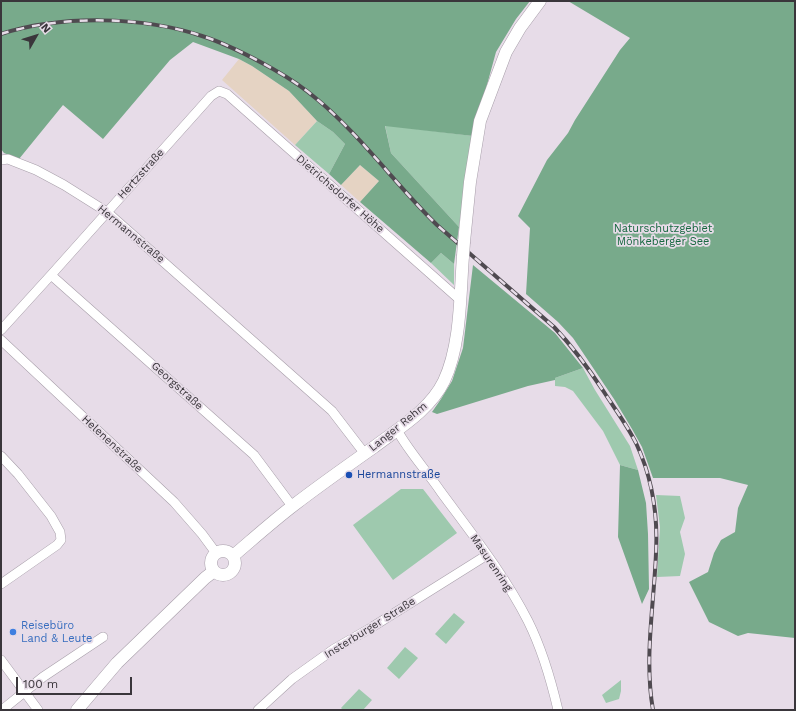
<!DOCTYPE html>
<html>
<head>
<meta charset="utf-8">
<style>
  body { margin:0 }
  #map { position:relative; width:796px; height:711px; overflow:hidden; background:#e7dce8; font-family:"Work Sans",sans-serif }
  canvas { display:block }
  .frame { position:absolute; inset:0; border:2px solid #3a363b; pointer-events:none }
  .north { position:absolute; left:16px; top:16px; width:40px; height:40px; -webkit-text-stroke:3px #e7dce8; paint-order:stroke; rotate:51deg; font-size:11px; font-weight:700; line-height:16px; text-align:center; color:#3a363b }
  .north::after { content:''; display:block; margin:auto; width:14px; height:18px; background:#3a363b; clip-path:polygon(50% 0,100% 100%,50% 72%,0 100%) }
  .scale { position:absolute; left:16px; top:677px; width:116px; height:18px; box-sizing:border-box; border:2px solid #3a363b; border-top:0; padding-left:5px; font-size:12px; line-height:14px; white-space:nowrap; color:#3a363b; -webkit-text-stroke:3px #e7dce8; paint-order:stroke }
</style>
</head>
<body>
<div id="map">
<canvas width="796" height="711"></canvas>
<div class="frame"></div>
<div class="north">N</div>
<div class="scale">100 m</div>
</div>
<script>
const ctx = document.querySelector('canvas').getContext('2d');
ctx.lineJoin = 'round';
function paint(path, color) { ctx.fillStyle = color; ctx.fill(path, 'evenodd'); }
function stroke(path, color, width, dash) { ctx.strokeStyle = color; ctx.lineWidth = width; ctx.lineCap = dash ? 'butt' : 'round'; ctx.setLineDash(dash || []); ctx.stroke(path); }
function drawText(font, color, halo, rows, align = 'center') {
  ctx.font = font + ' "Work Sans",sans-serif'; ctx.lineWidth = 3.5; ctx.setLineDash([]); ctx.textBaseline = 'middle'; ctx.strokeStyle = halo; ctx.fillStyle = color; for (const [text, x, y, turn = 0] of rows) {
    ctx.save(); ctx.translate(x, y); ctx.rotate((+turn || 0) * Math.PI / 180); ctx.textAlign = isNaN(turn) ? turn : align; if (halo) ctx.strokeText(text, 0, 0); ctx.fillText(text, 0, 0); ctx.restore();
  }
}
paint(new Path2D(`
  M239 59 252 66 289 91 317 121 295 145 222 80Z
  M360 165 379 181 360 202 341 185Z`), '#e5d3c3');
paint(new Path2D(`
  M317 121 333 132 345 144 329 174 295 145Z
  M385 125 473 136 459 227 391 153Z
  M441 253 454 264V285L431 263Z
  M583 368 595 390 630 446 638 470 620 465 603 431 573 391 565 387 555 386V378Z
  M401 489H423L457 533 393 580 353 525Z
  M656 495 680 496 685 518 680 532 685 554 680 576 657 577 660 527Z
  M454 613 465 622 446 644 435 634Z
  M405 647 418 658 399 679 387 668Z
  M621 680V691L619 699 606 703 602 695Z
  M359 689 372 700 363 710H343L341 708Z`), '#9ec9ae');
paint(new Path2D(`
  M1 1H530L516 19 496 52 473 136 385 126 391 153 459 227 454 264 441 253 431 263 360 202 379 181 360 165 341 185 329 174 345 144 333 132 317 121 289 91 252 66 239 59 193 42 170 60 103 139 63 105 19 159 4 153 1 149Z
  M568 1H795V638L748 633 738 636 709 622 689 582 708 572 714 553 721 540 735 532 738 508 748 485 720 478H653L642 447 632 429 614 399 573 338 558 322 526 294 530 228 518 216 547 160 568 133 575 120 620 50 630 38Z
  M473 265 555 333 583 368 555 378V380L528 386 437 414 432 412 441 399 452 381 463 348Z
  M620 465 638 470 646 503 648 534 649 589 642 604 618 537Z`), '#78aa8b');
const minor = new Path2D(`
  M1 160 8 159 36 170 64 185 107 212 332 411 365 454
  M51 275 254 455 292 506
  M1 330 51 275 211 96 219 91 227 94 459 299
  M1 340 174 502 202 534 216 553
  M397 430C409 452 427 471 441 492 472 534 504 574 528 621 542 649 551 680 558 710
  M1 456 18 474 51 516 60 532 61 540 57 545 1 584
  M1 660 38 710
  M2 710 43 677 103 637
  M258 710 292 679 334 649 369 629 487 555`);
const tertiary = new Path2D(`
  M464 242 470 182 480 121 506 52 520 28 540 1
  M211 563a12 12 0 1 1 24 0a12 12 0 1 1-24 0Z
  M233 556C253 539 273 521 294 505 320 485 347 466 374 447 399 428 430 410 444 381 461 345 460 295 463 256
  M77 710 117 663 205 578 214 571`);
stroke(minor, '#a79ea9', 10);
stroke(tertiary, '#a79ea9', 13);
stroke(minor, '#fff', 9);
stroke(tertiary, '#fff', 12);
const rail = new Path2D(`
  M1 34C61 15 142 16 202 36 227 44 250 56 273 69 289 78 304 88 318 100 361 136 396 185 437 225L554 327C573 347 589 369 604 392 615 409 627 425 636 443 652 477 658 516 656 553 654 605 644 658 653 710`);
stroke(rail, '#4f4a50', 4);
stroke(rail, '#e7dce8', 2.5, [8]);
const tertiaryBridge = new Path2D(`
  M463 256 464 242`);
stroke(tertiaryBridge, '#a79ea9', 13, []);
stroke(tertiaryBridge, '#fff', 12);
for (const [x, y, r, color] of [
  [349,475,4,"#1a4fb4"],
  [13,632,4,"#3f7fe0"]
]) { const dot = new Path2D(); dot.arc(x, y, r, 0, 2 * Math.PI); ctx.fillStyle = color; ctx.fill(dot); stroke(dot, '#e7dce8', 1.5); }
drawText('11px', '#3a363b', '#e7dce8', [
  ["Hertzstraße",141,174,-48],
  ["Dietrichsdorfer Höhe",340,194,41],
  ["Hermannstraße",131,234,40],
  ["Georgstraße",177,386,42],
  ["Langer Rehm",398,427,-39],
  ["Helenenstraße",112,444,43],
  ["Masurenring",491,563,56],
  ["Insterburger Straße",370,628,-32]
]);
drawText('11px', '#176840', '#e7dce8', [
  ["Naturschutzgebiet",663,229],
  ["Mönkeberger See",663,242]
]);
drawText('11px', '#164399', '#e7dce8', [
  ["Hermannstraße",357,475]
], 'left');
drawText('11px', '#366cbe', '#e7dce8', [
  ["Reisebüro",21,626],
  ["Land & Leute",21,639]
], 'left');
</script>
</body>
</html>
